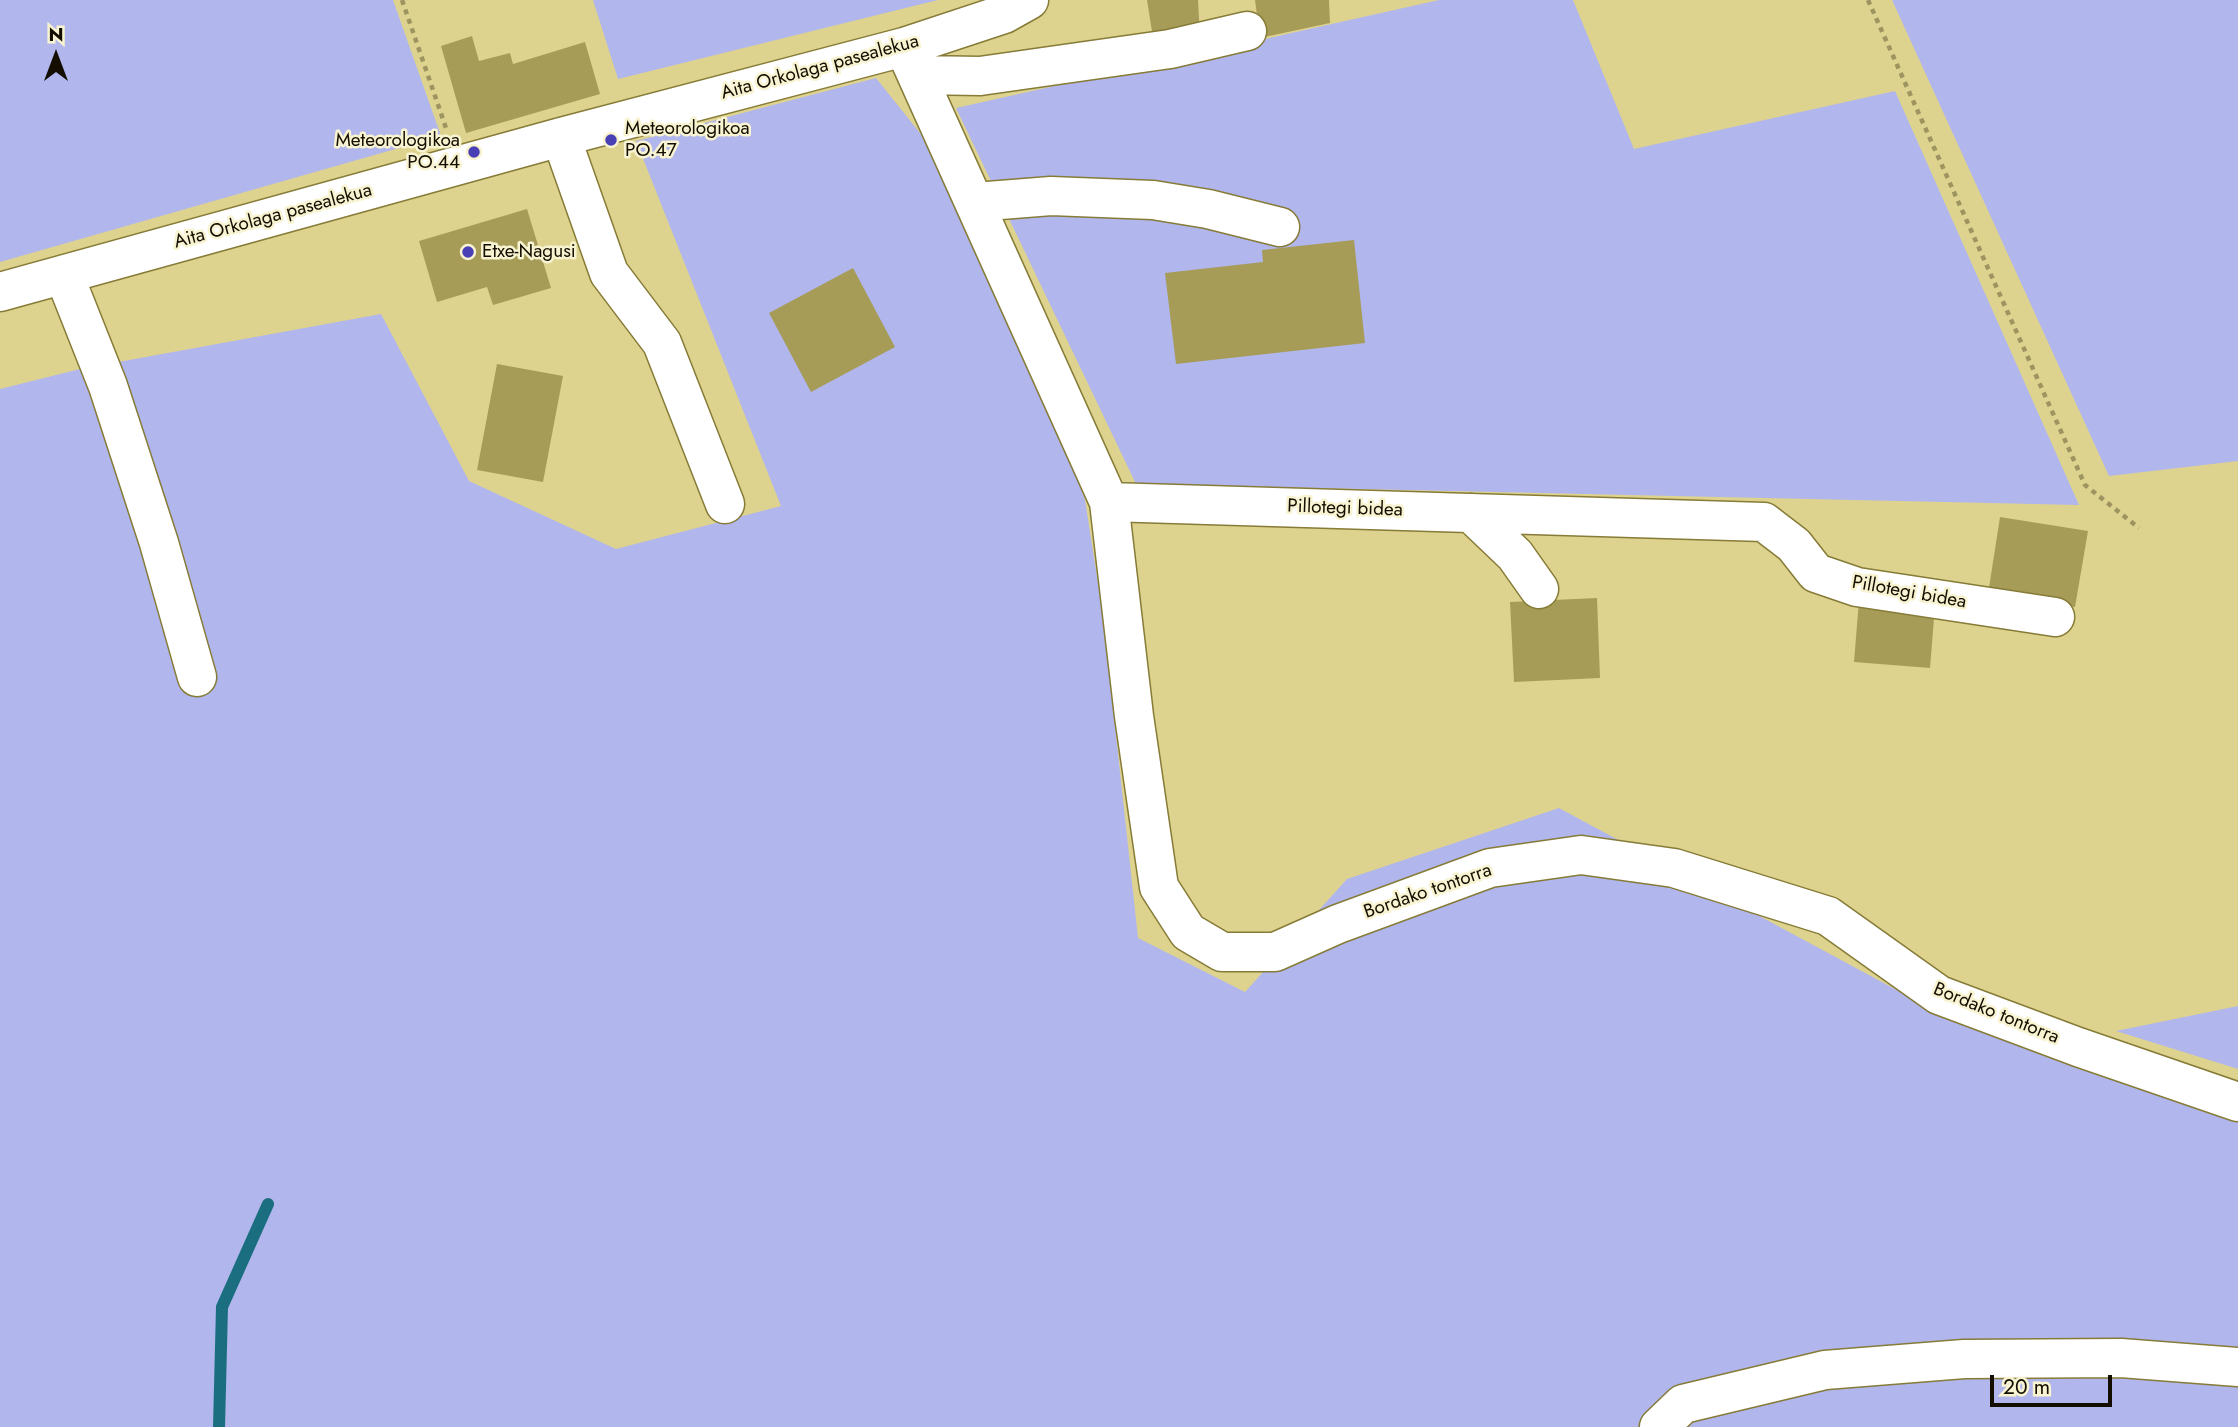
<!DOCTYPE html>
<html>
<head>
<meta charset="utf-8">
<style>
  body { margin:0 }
  #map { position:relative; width:2238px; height:1427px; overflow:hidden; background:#ded38e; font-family:Jost,sans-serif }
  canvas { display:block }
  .north { position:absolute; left:21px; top:21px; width:70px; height:70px; -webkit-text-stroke:5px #f8f3d1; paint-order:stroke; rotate:0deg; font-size:19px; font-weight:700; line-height:28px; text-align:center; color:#130e00 }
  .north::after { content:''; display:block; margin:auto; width:24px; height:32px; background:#130e00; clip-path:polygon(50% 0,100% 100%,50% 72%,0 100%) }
  .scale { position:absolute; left:1990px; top:1375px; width:122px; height:32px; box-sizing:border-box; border:4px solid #130e00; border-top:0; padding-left:9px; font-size:21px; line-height:24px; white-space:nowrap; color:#130e00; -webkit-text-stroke:5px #f8f3d1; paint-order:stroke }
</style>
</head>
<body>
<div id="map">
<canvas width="2238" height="1427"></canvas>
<div class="north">N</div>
<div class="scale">20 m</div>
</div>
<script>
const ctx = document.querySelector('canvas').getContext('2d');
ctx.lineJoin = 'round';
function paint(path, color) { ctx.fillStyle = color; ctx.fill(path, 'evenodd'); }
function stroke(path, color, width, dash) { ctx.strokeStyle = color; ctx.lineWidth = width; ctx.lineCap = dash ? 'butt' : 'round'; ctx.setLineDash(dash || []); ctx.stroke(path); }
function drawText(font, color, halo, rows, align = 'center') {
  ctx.font = font + ' Jost,sans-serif'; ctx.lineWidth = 5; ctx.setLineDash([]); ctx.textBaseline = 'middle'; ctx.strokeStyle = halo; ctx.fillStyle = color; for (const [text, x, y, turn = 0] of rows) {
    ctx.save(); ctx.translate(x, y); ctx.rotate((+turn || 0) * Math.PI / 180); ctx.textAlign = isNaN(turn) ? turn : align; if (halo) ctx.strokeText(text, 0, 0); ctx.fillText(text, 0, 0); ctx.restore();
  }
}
paint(new Path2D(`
  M0 0H393L441 136 0 262Z
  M593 0H938L618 79Z
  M1439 0H1573L1634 149 1895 91 2079 505 1136 484 956 108Z
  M1892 0H2238V461L2109 476Z
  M876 78 940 158 1051 400 1085 500 1103 615 1138 938 1245 992 1347 879 1559 808 1932 1009 2238 1113V1427H0V389L80 369 381 314 469 481 616 549 781 506 636 141Z
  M2238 1006V1069L2116 1031Z`), '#b1b6ed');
stroke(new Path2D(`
  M219 1427 222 1307 268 1204`), '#1b6e7f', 12);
paint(new Path2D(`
  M1147 0H1198L1200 36 1153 38Z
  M1255 0H1329L1330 23 1260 38Z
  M472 36 479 61 510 53 513 64 585 42 600 94 466 133 441 46Z
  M527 209 551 288 493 305 487 287 437 302 419 241Z
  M1354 240 1365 343 1176 364 1165 273 1263 262 1262 250Z
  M853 268 895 347 811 392 769 313Z
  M497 364 563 376 543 482 477 470Z
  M2000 517 2088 531 2075 607 1988 594Z
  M1597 598 1600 678 1514 682 1510 602Z
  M1859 600 1935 606 1930 668 1854 662Z`), '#a69c58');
const minor = new Path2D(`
  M904 47 1109 502 1134 716 1159 887 1188 932 1222 952H1275L1338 924 1490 868 1581 855 1674 868 1828 916 1939 995 2078 1047 2238 1102
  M918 75 980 76 1170 49 1247 31
  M561 137 609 273 662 343 725 504
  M975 202 1051 196 1153 200 1208 209 1280 227
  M64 275 108 386 159 543 197 677
  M0 292 561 137 904 47 1004 14 1029 0
  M1109 502 1764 522 1794 545 1816 573 1857 587 2055 617
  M1471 513 1515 555 1539 589
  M1659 1427 1683 1404 1825 1370 1964 1359 2121 1358 2238 1367`);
stroke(minor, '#867b37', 41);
stroke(new Path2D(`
  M402 0 446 128
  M1868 0 2085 485 2139 528`), '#9d9460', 4.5, [5, 5]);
stroke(minor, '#fff', 38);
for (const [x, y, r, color] of [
  [611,140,7,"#4a40b6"],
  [474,152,7,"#4a40b6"],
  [468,252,7,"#4a40b6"]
]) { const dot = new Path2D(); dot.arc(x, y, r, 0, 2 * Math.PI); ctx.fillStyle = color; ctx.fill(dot); stroke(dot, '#f8f3d1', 2.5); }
drawText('19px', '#130e00', '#f8f3d1', [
  ["Aita Orkolaga pasealekua",820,68,-15],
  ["Aita Orkolaga pasealekua",273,217,-15],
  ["Pillotegi bidea",1345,509,2],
  ["Pillotegi bidea",1909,593,10],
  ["Bordako tontorra",1428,892,-19],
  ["Bordako tontorra",1996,1014,22]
]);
drawText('19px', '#130e00', '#f8f3d1', [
  ["Meteorologikoa",625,129],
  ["PO.47",625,151],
  ["Meteorologikoa",460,141,"right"],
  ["PO.44",460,163,"right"],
  ["Etxe-Nagusi",482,252]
], 'left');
</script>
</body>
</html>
